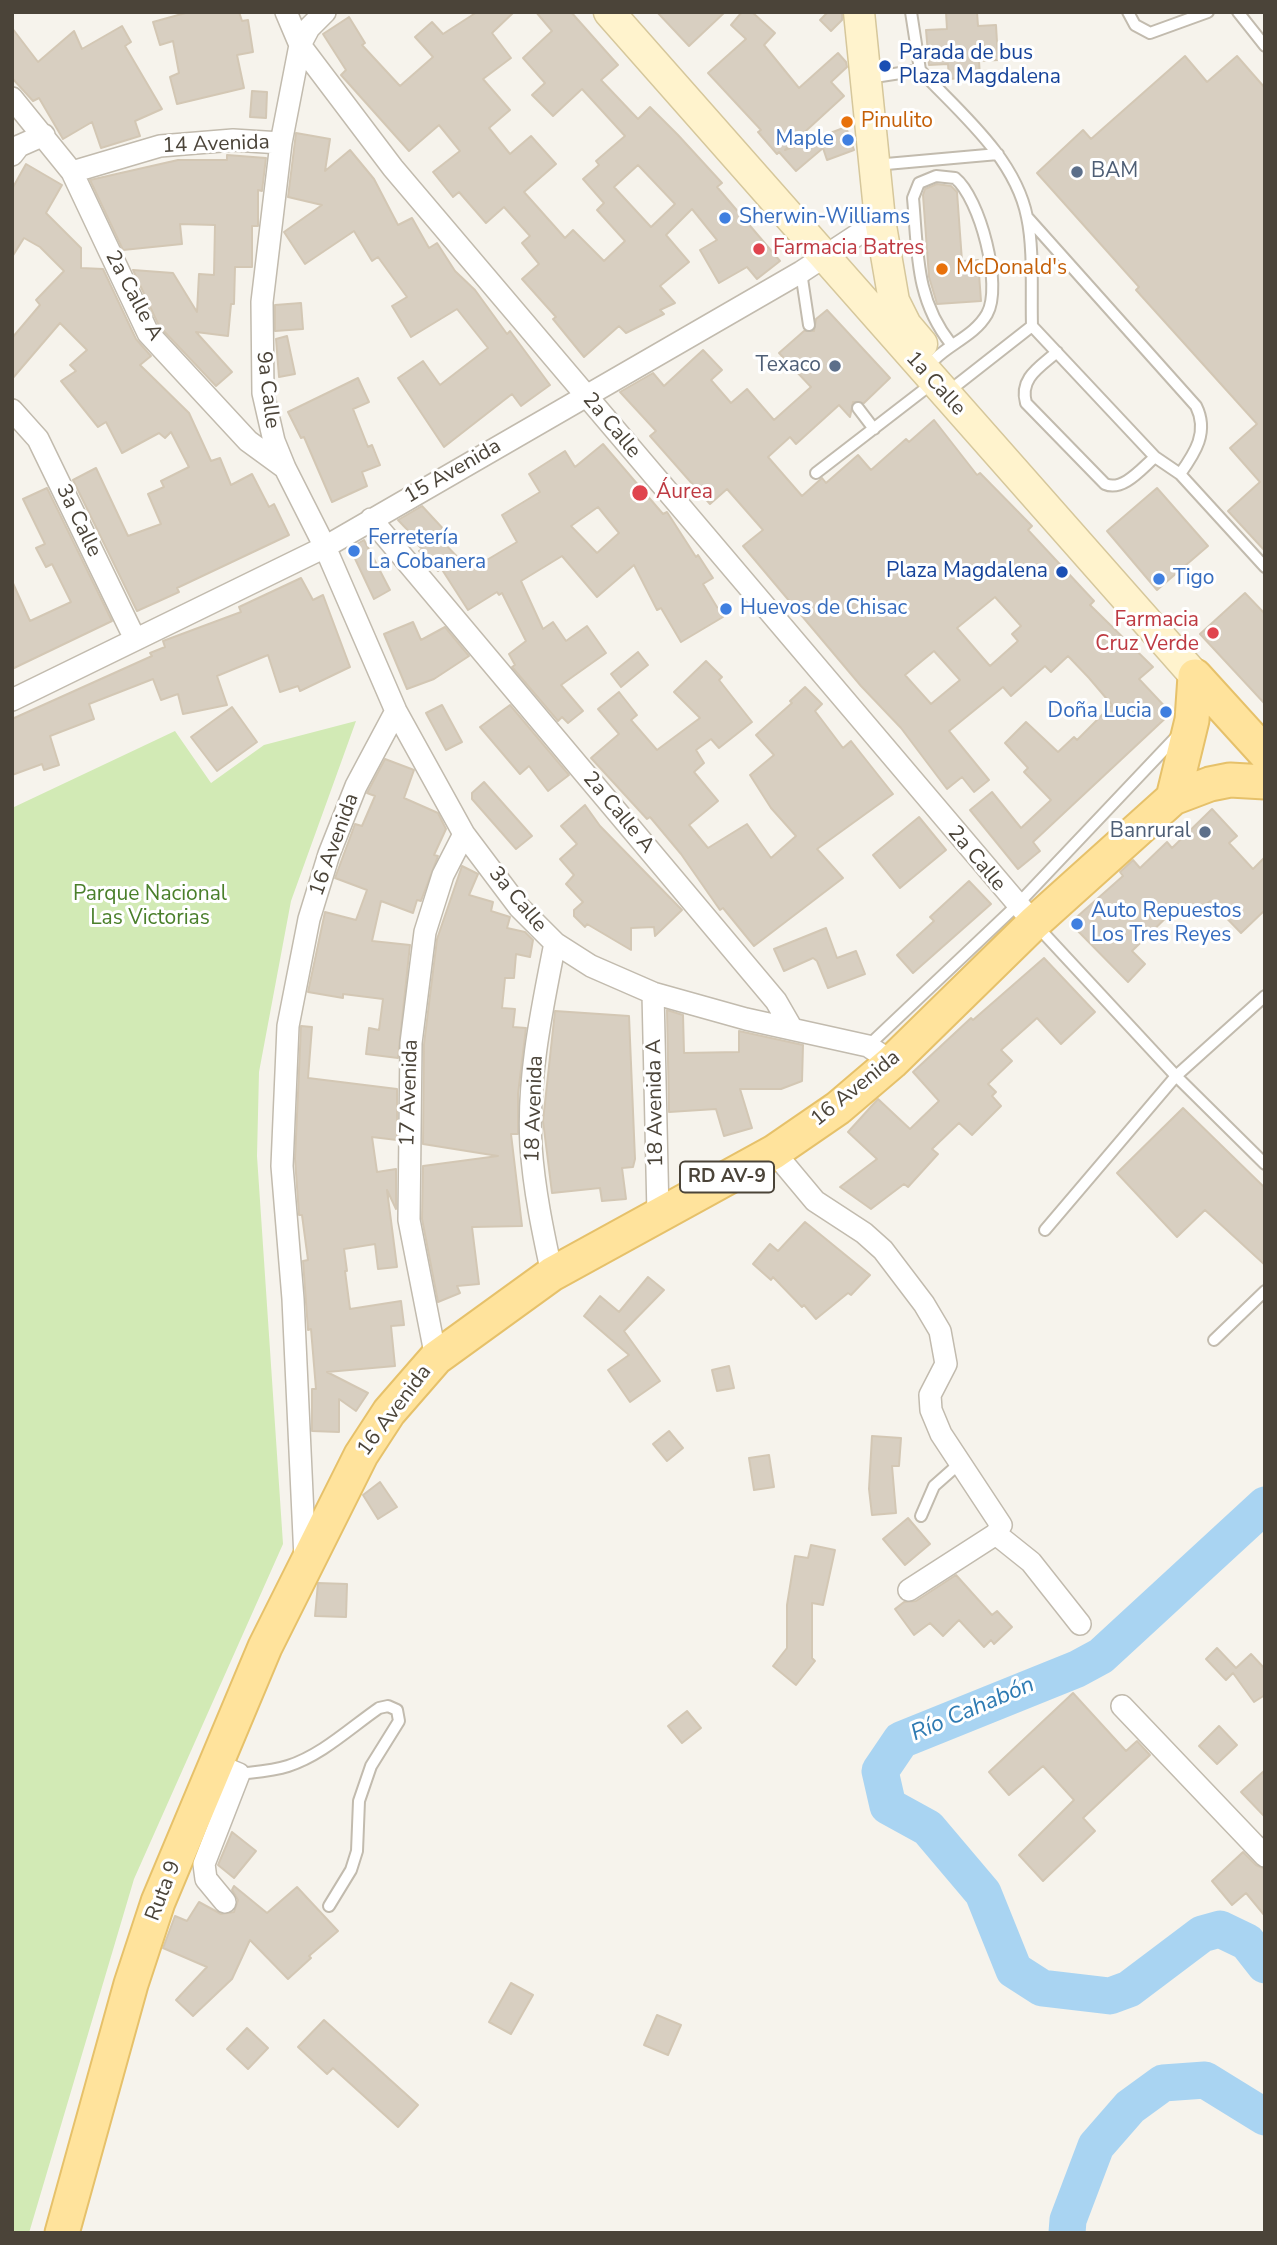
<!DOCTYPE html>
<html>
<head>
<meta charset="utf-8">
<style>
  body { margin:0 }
  #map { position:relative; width:1277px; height:2245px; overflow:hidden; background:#f6f3ec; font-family:"Nunito Sans",sans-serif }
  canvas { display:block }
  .frame { position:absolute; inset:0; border:14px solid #4b4439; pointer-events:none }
</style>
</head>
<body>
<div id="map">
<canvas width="1277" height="2245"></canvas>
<div class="frame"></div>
</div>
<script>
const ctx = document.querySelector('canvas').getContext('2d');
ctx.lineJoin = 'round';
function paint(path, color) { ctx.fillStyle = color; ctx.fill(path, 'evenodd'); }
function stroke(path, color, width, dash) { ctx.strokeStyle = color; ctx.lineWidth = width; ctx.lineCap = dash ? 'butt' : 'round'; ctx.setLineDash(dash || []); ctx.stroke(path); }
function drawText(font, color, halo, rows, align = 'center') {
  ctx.font = font + ' "Nunito Sans",sans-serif'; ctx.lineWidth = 6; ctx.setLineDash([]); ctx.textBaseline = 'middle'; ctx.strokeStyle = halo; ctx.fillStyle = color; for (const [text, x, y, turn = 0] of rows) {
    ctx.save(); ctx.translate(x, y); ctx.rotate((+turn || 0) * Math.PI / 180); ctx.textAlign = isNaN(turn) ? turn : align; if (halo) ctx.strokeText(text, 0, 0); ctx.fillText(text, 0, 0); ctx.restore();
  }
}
paint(new Path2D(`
  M356 721 291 901 259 1072 257 1156 283 1544 134 1879 29 2233H12V808L175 731 211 783 264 745Z`), '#d2eab5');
stroke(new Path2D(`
  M1265 1505 1101 1656 1077 1669 901 1740 880 1771 888 1806 928 1828 983 1893 1014 1970 1042 1988 1110 1996 1129 1989 1202 1934 1220 1929 1247 1942 1265 1965
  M1067 2233 1068 2220 1096 2146 1130 2107 1163 2083 1205 2080 1265 2117`), '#a9d4f2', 37);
const building = new Path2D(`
  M189 12H239L242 21 248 20 253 52 237 55 244 88 177 104 170 77 179 73 173 41 160 45 153 22Z
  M477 12H514L492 33 511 58 483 79 510 110 489 128 510 154 531 136 556 164 524 192 565 238 573 230 604 261 625 241 597 210 604 203 583 179 599 165 596 161 625 136 582 89 553 116 532 95 545 83 523 58 552 31 536 12H571L618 65 601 80 638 119 650 107 678 135 722 183 717 187 780 261 757 279 747 267 719 283 700 250 717 240 692 209 666 235 689 262 660 286 675 303 660 310 664 314 626 333 619 326 584 357 553 319 556 317 522 279 539 264 522 243 530 236 504 207 486 223 459 192 453 197 433 172 460 151 439 125 409 151 341 75 346 70 323 34 349 17 365 43 362 45 400 86 433 57 415 37 432 22 443 34ZM638 165 675 204 651 227 614 187Z
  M657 12H725L689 46Z
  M742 12H752L775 33 764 45 799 88 838 53 846 62 847 67 831 82 844 96 785 150 846 127 854 150 827 160 823 148 796 171 779 152 777 154 758 132 761 130 708 73 746 39 731 25Z
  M828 12H842V20L831 31 820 20Z
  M946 12H977L978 26 996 25 998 60 979 61 980 77 949 79 948 64 929 65 926 30 947 29Z
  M122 26 131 42 125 46 162 109 135 121 140 136 101 148 92 122 63 139 39 98 33 101 12 78V28L38 62 74 31 82 49Z
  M1185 56 1207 82 1237 56 1265 88V551L1228 511 1260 482 1230 448 1257 424 1136 290 1139 287 1037 173 1083 130 1091 139Z
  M252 91 267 92 266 118 250 117Z
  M296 133 330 139 325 171 350 150 374 179 398 225 412 218 429 248 437 243 455 271 475 290 507 334 510 331 550 385 521 406 512 394 444 447 398 378 423 361 440 385 488 348 457 309 411 337 392 306 407 297 378 257 372 261 354 231 305 264 284 232 322 205 288 197Z
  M227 155 266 158 262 191 258 190V226H252V267H235L234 304H231L228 336 196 332 232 372 216 386 159 326 133 270 173 273 197 312 199 274 214 275 215 225 180 224 182 244 123 250 90 180 178 160H227Z
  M26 164 62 185 46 213 81 248V268L103 269 136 339 151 356 140 365 189 413 211 461 220 458 231 485 252 474 269 507 274 504 289 535 177 588 179 592 137 611 73 480 96 468 128 536 161 524 148 494 164 487 161 481 189 467 171 432 165 438 159 433 122 453 106 422 98 427 61 381 76 371 70 365 87 350 60 323 12 379V338L40 305 36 300 64 271 40 247 24 238 12 257V189Z
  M937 184 951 186 957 192 962 261 978 260 981 301 937 304 929 277 923 195 925 189Z
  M301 303 303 329 275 331V305Z
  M827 310 890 378 864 403 853 402 850 417 839 405 796 444 790 437 768 457 802 496 822 478 826 483 858 455 871 470 906 439 909 442 934 420 977 475 980 473 1032 526 1028 530 1094 601 1090 605 1153 667 1139 679 1171 713 1033 842 1040 851 1018 869 970 810 992 792 1021 828 1051 800 1024 772 1028 768 1005 743 1026 722 1058 752 1074 737 1077 740 1112 705 1089 678 1068 656 1051 672 1045 666 1011 696 1003 687 949 731 989 780 974 792 962 777 947 789 901 728 861 686 743 546 763 530 727 489 710 504 650 436 656 431 620 392 653 373 664 386 703 350 722 370 711 380 731 403 747 389 774 420 811 387 779 353 804 331H814L816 319ZM995 597 1021 626 1012 634 1018 641 990 666 957 628ZM934 651 960 680 931 704 905 675Z
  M287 336 295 374 279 377 276 339Z
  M358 378 369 402 353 409 368 447 372 445 380 465 362 472 367 486 332 502 304 437 301 438 288 412Z
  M603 444 663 514 667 512 696 557 698 555 713 578 703 584 723 617 681 642 661 608 657 610 634 565 597 597 562 556 521 581 543 629 553 622 566 641 587 626 606 653 561 685 583 711 568 723 562 717 558 721 512 667 515 665 509 654 526 641 502 593 499 595 497 592 468 610 441 568 438 571 419 551 422 549 415 542 417 540 398 520 422 506 447 533 440 539 470 570 517 542 502 515 540 492 529 474 565 451 575 467ZM598 507 619 533 597 553 571 526Z
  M47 488 112 621 12 669V581L30 621 71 602 52 564 46 567 36 548 45 544 23 499Z
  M1157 488 1208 546 1157 590 1107 531Z
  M364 540 390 590 374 599 350 548Z
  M301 578 313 600 323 595 350 667 300 691 298 686 280 692 268 655 217 676 227 705 183 714 178 694 161 700 153 679 89 704 94 719 50 736 59 765 44 770 42 764 12 775V719L152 656 150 653 165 647 163 641 241 612 239 607Z
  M1245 593 1265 614V704L1200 634Z
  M413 622 421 640 445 627 469 656 434 679 407 689 384 634Z
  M638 652 648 665 621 687 611 674Z
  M706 661 722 677 719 680 752 722 719 748 711 739 696 750 704 763 694 772 718 801 689 825 708 848 747 824 771 858 796 836 771 808 750 775 774 755 756 735 792 703 790 701 805 687 822 704 815 711 843 748 851 741 893 794 817 849 843 878 754 946 723 908 720 910 681 854 650 817 647 819 591 758 619 734 598 709 619 692 637 715 631 720 657 750 700 718 674 692Z
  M442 705 462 742 446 750 426 713Z
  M510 705 569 775 548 791 529 766 520 774 480 727Z
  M232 707 257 742 217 771 191 737Z
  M385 759 414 770 404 798 438 813 446 829 434 855 438 856 421 901 417 900 413 913 381 901 372 941 410 945 398 1058 366 1054 369 1028 379 1030 383 999 343 994V998L308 992 325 912 356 920 367 890 335 878 355 824 362 826 375 796 367 793Z
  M484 782 532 836 516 849 472 799V793Z
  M585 805 600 826 682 910 655 936 654 927 631 928V950L587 924 585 927 574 916V910L583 902 566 884 574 875 560 859 577 844 561 826Z
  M1212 809 1237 836 1229 843 1253 869 1265 857V910L1241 933 1210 901 1192 918 1179 905 1132 951 1145 964 1128 982 1070 923 1123 876 1120 872 1133 860 1140 868 1167 842 1172 848Z
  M919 817 946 850 900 888 873 855Z
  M462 866 478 874 469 895 493 902 491 911 510 917 507 928 525 932 533 940 530 957 516 954 514 978H505L502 1008 515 1009 513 1027 526 1028 518 1094V1134H511L522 1226 472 1227 479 1284 457 1286 460 1293 438 1302 422 1219 423 1166 498 1156 423 1144 424 1044 437 939Z
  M969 881 991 904 913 973 897 955 934 921 930 917Z
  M826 928 837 958 856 951 865 974 828 988 817 961 813 958 784 971 774 949Z
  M1044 958 1095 1012 1061 1044 1037 1018 1001 1050 1012 1061 988 1084 996 1092 992 1096 1001 1106 972 1135 959 1123 932 1149 938 1154 908 1187 904 1184 871 1209 840 1187 877 1159 848 1132 878 1099 910 1129 939 1101 913 1072 971 1018 973 1020Z
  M667 1010 683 1015 684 1053 739 1052V1031L803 1045 802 1081 781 1089H740L752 1128 724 1136 716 1109 669 1112Z
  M555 1011 629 1016 635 1159 633 1167 622 1168 626 1199 602 1201 600 1188 552 1193 543 1121Z
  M301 1026 312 1027 308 1078 397 1089V1140L372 1137 377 1172 396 1169V1209L387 1190 397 1267 378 1269 375 1244 344 1249 347 1271H345L350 1309 401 1301 404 1325 391 1326 395 1366 327 1372 368 1393 356 1411 339 1399V1432L312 1431V1389H316L311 1329 308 1330 303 1261 308 1260 302 1215H299L295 1159Z
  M1183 1108 1265 1188V1265L1205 1210 1177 1237 1117 1173Z
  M805 1222 870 1275 851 1295 848 1293 816 1319 804 1305 802 1307 773 1277 771 1280 753 1264 770 1244 778 1251Z
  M648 1277 664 1290 624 1331 660 1381 630 1402 608 1370 629 1355 584 1316 600 1296 619 1312Z
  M729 1366 734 1388 717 1391 712 1370Z
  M669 1431 683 1448 667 1461 653 1444Z
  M872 1436 901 1438 899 1466H892L896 1513 872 1515 869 1489Z
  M769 1455 774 1487 754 1490 749 1458Z
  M380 1482 397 1507 378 1519 363 1495Z
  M908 1518 930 1544 905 1565 883 1539Z
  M811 1545 835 1550 823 1605 812 1603V1658L815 1661 796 1685 773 1666 787 1648V1605L795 1556 808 1558Z
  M956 1575 992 1615 997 1611 1012 1627 994 1644 991 1640 984 1647 959 1620 943 1636 930 1623 914 1635 895 1609 904 1602 916 1601Z
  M318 1583 347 1584 346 1617 315 1616Z
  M1217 1648 1236 1668 1251 1654 1265 1669V1695L1254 1702 1233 1673 1226 1680 1206 1659Z
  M1073 1693 1126 1751 1137 1741 1150 1755 1083 1818 1095 1831 1043 1881 1019 1855 1074 1800 1043 1766 1009 1795 989 1772Z
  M687 1711 701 1728 682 1743 668 1726Z
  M1219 1726 1237 1745 1217 1764 1199 1746Z
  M1265 1770V1817L1241 1792Z
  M232 1832 256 1851 234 1878 218 1865Z
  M1243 1852 1256 1865 1265 1869V1916L1246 1893 1232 1905 1212 1881Z
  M234 1886 267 1913 297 1887 338 1931 309 1956 311 1958 288 1979 250 1940 232 1979 193 2016 176 2000 207 1967 163 1948 175 1916 187 1921 199 1902 221 1914 234 1912 238 1900 232 1890Z
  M511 1983 533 1995 511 2034 489 2022Z
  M657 2015 681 2025 668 2055 644 2045Z
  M324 2020 418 2105 398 2127 333 2068 327 2074 298 2047Z
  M247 2028 268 2048 248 2069 227 2049Z`);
paint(building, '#d8cfc1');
stroke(building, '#d3c7b4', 2);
const lane = new Path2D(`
  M911 12 920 70
  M1128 12 1135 25 1150 33 1208 12
  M1238 12 1265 46
  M868 78 920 70C959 112 1015 157 1027 217 1034 249 1031 292 1032 326
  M875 165 998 154
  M1028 218 1196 406C1209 432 1195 453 1180 474
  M801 272 809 325
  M1057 352C1040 367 1019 378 1026 403L1105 484C1123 492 1142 468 1155 457
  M935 359C951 343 975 335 987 314 1003 286 980 198 955 178L936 176 919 183 913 198C918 252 915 299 951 344
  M958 384 1032 326 1155 457 1180 474 1265 567
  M858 408 874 429
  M816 473 934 382
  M1036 925 1176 1076 1265 1164
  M868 1046 1016 906 1178 735
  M1045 1230 1176 1076 1265 996
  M1214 1340 1265 1291
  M921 1516 934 1486 960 1463
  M239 1774C255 1772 273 1771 288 1766 322 1755 350 1728 379 1708L388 1706 397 1710 399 1721 371 1766 359 1801 357 1851 351 1870 329 1906`);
const street = new Path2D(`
  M286 12 300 45 393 168 1034 923
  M325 12 309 28 300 45 281 143 262 302 263 393 274 441 285 468 325 547 396 711 464 834 519 907 555 943 591 966 653 993 746 1019 868 1046 892 1062
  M12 98 72 172 148 333 248 441 285 468
  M12 155 19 146 44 135
  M72 172 160 146 233 140 281 143
  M12 410 38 439 135 639
  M371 519 776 1001 791 1027
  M12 700 325 547 801 272 880 220
  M653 993 658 1214
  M774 1152 815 1201 864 1233 883 1250 924 1304 940 1331 946 1364 930 1395 931 1410 941 1434 1001 1525 996 1534 909 1590
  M552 1274C543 1232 534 1190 531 1146 527 1078 542 1009 555 943
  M436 1358 409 1220 411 1043 425 932 443 875 464 834
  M996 1534 1031 1562 1080 1624
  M305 1559 293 1299 282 1166 288 1026 309 919 329 854 356 786 396 711
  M1122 1706 1265 1856
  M215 1764 239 1774 204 1864 206 1879 225 1902`);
const secondary = new Path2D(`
  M609 12 1195 676
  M859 12 880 220 894 301 906 325 922 344`);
const primary = new Path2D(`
  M1195 676 1265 753
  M1173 798 1192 720 1195 676
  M62 2233 131 1984 158 1902 265 1647 361 1455 389 1412 436 1358 552 1274 774 1152 838 1108 892 1062 1034 923 1173 798 1210 784 1230 780 1265 782`);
stroke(lane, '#c2bbae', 14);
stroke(street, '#c2bbae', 24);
stroke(secondary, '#d6c79b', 33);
stroke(primary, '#e6c16a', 37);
stroke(lane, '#fff', 10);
stroke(street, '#fff', 21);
stroke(secondary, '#fff3cd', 30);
stroke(primary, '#ffe39c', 33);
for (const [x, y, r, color] of [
  [885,66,7,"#1a4fb4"],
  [847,122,7,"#e8710a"],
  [848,140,7,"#3f7fe0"],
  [1077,172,7,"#5c6f8a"],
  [725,218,7,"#3f7fe0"],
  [759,249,7,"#e0444e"],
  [942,269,7,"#e8710a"],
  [835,366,7,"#5c6f8a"],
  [640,493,9,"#e0444e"],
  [354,551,7,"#3f7fe0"],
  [1062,572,7,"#1a4fb4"],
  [1159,579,7,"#3f7fe0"],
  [726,609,7,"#3f7fe0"],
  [1213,633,7,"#e0444e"],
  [1166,712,7,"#3f7fe0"],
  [1205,832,7,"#5c6f8a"],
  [1077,924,7,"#3f7fe0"]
]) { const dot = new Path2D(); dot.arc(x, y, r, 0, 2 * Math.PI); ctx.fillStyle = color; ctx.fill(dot); stroke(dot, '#fff', 2.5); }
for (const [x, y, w] of [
  [727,1177,94]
]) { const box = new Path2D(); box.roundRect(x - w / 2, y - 15.5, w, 31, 5); ctx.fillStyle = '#fff'; ctx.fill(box); stroke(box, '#4b4439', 2); }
drawText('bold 19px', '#4b4439', null, [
  ["RD AV-9",727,1177]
]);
drawText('21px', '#164399', '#fff', [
  ["Parada de bus",899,54],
  ["Plaza Magdalena",899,78],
  ["Plaza Magdalena",1048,572,"right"]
], 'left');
drawText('21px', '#c56008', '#fff', [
  ["Pinulito",861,122],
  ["McDonald's",956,269]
], 'left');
drawText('21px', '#366cbe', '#fff', [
  ["Maple",834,140,"right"],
  ["Sherwin-Williams",739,218],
  ["Ferretería",368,539],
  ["La Cobanera",368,563],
  ["Tigo",1173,579],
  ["Huevos de Chisac",740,609],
  ["Doña Lucia",1152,712,"right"],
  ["Auto Repuestos",1091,912],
  ["Los Tres Reyes",1091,936]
], 'left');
drawText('21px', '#4b4439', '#fff', [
  ["14 Avenida",216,145,-2],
  ["2a Calle A",133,296,62],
  ["1a Calle",935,384,48],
  ["9a Calle",267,390,83],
  ["2a Calle",611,426,50],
  ["15 Avenida",453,472,-30],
  ["3a Calle",78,521,64],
  ["2a Calle A",618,813,50],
  ["16 Avenida",335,845,-70],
  ["2a Calle",976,859,50],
  ["3a Calle",517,900,50],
  ["16 Avenida",856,1089,-39],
  ["17 Avenida",410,1093,-88],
  ["18 Avenida A",656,1103,-91],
  ["18 Avenida",535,1109,-88],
  ["16 Avenida",395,1411,-53],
  ["Ruta 9",164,1891,-69]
]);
drawText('21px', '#4e5e75', '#fff', [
  ["BAM",1091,172,"left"],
  ["Texaco",821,366],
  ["Banrural",1191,832]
], 'right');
drawText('21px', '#be3a42', '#fff', [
  ["Farmacia Batres",773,249],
  ["Áurea",656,493],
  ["Farmacia",1199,621,"right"],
  ["Cruz Verde",1199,645,"right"]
], 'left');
drawText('21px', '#4a7f2a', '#fff', [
  ["Parque Nacional",150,895],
  ["Las Victorias",150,919]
]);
drawText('italic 23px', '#2e7ab2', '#fff', [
  ["Río Cahabón",973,1710,-23]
]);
</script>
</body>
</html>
